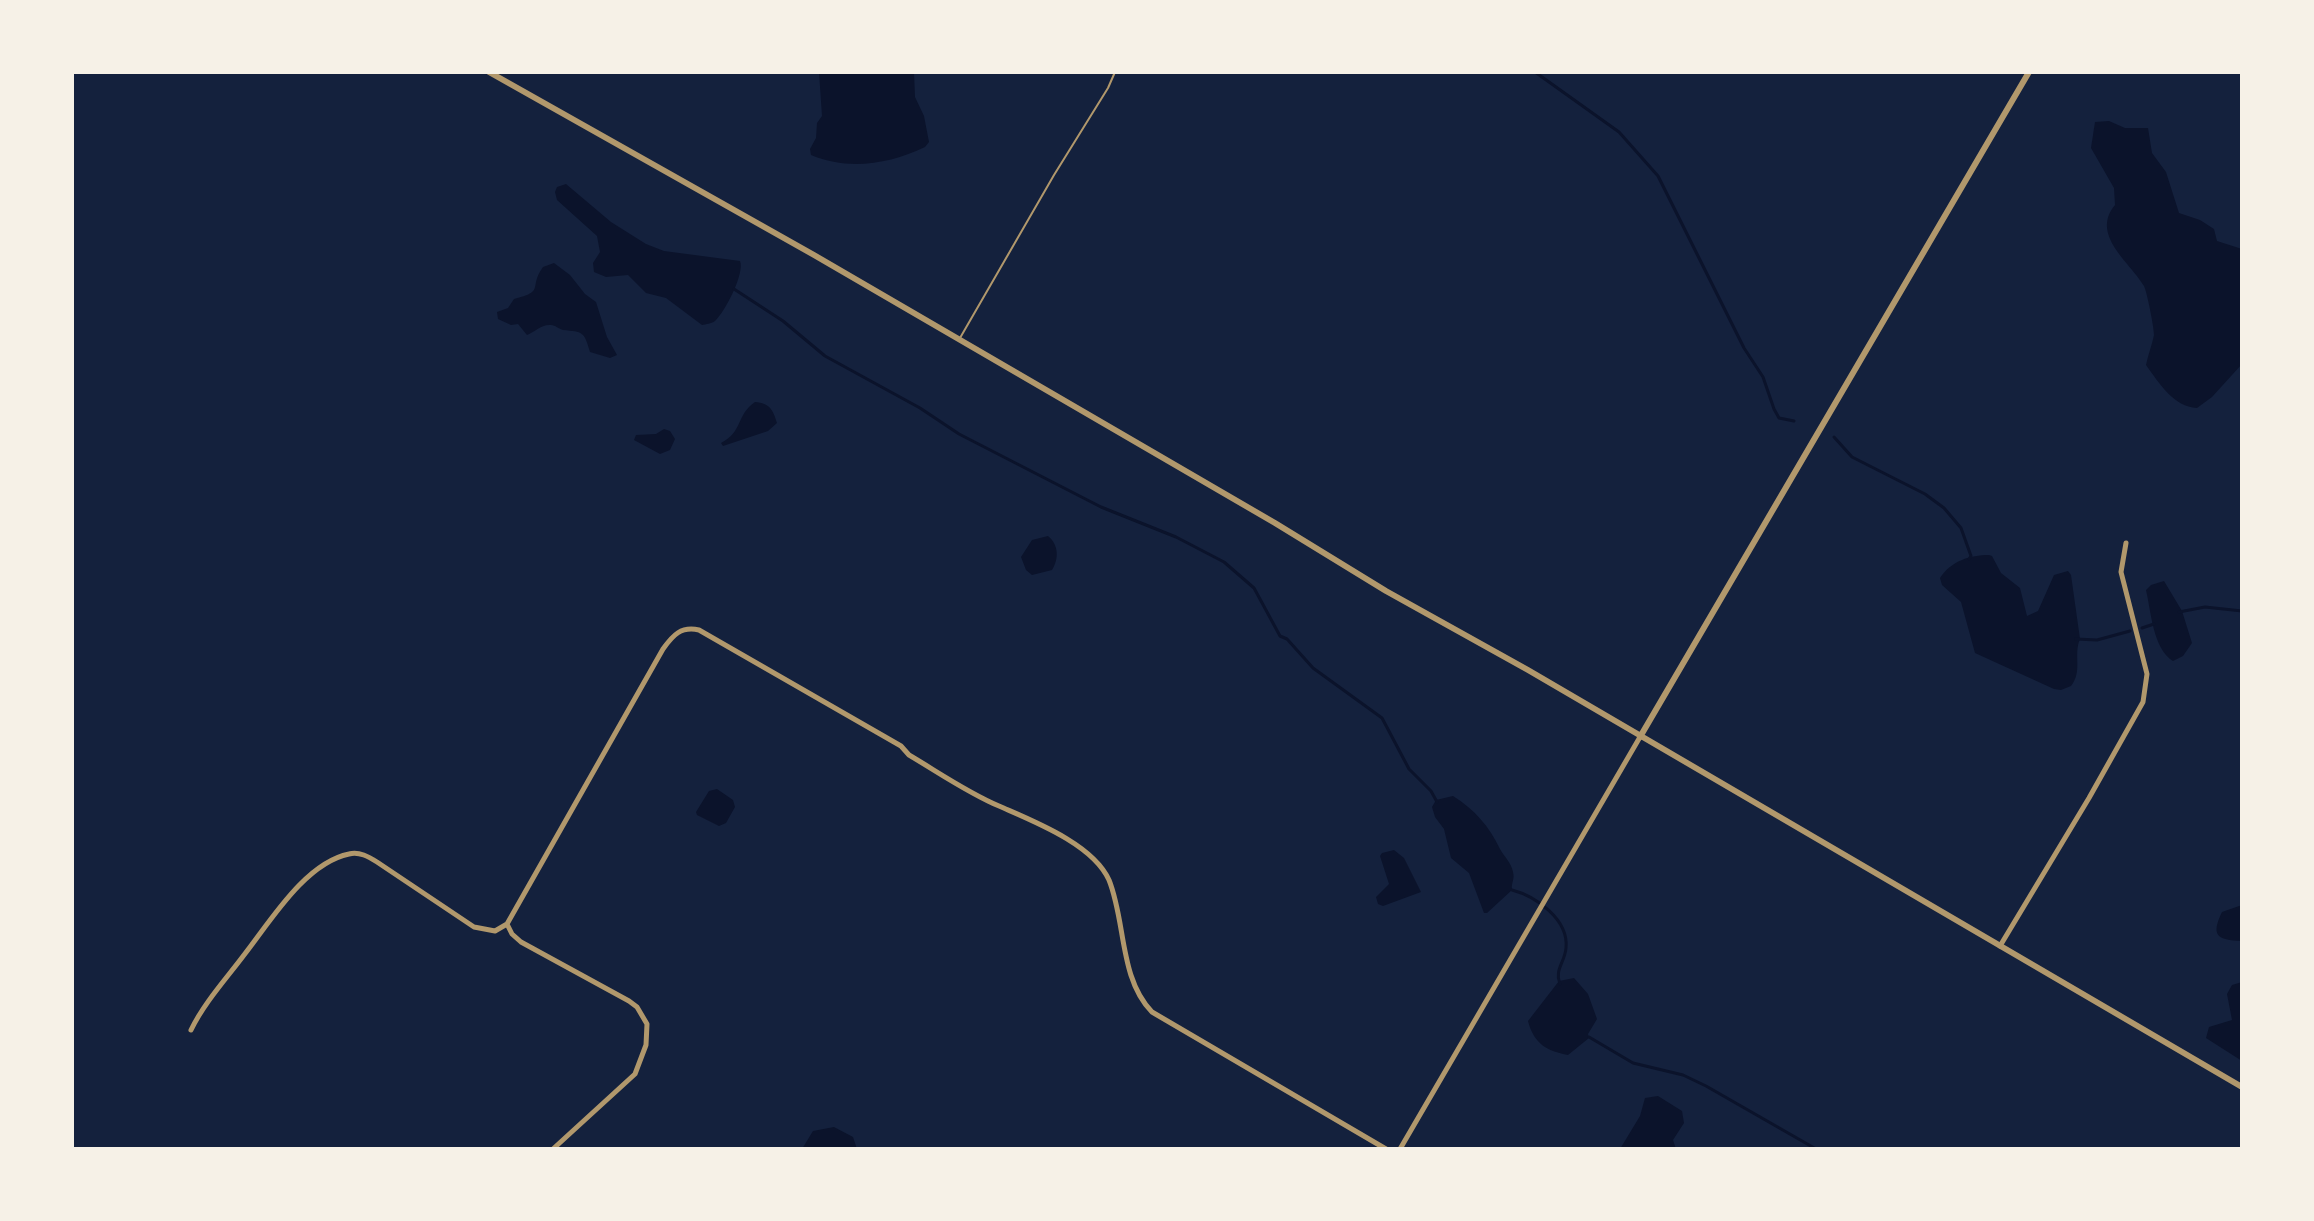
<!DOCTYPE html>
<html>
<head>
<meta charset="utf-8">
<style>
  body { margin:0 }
  #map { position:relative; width:2314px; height:1221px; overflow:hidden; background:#14213d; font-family:"Libre Baskerville",serif }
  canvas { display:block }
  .frame { position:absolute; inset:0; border:74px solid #f6f1e7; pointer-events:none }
</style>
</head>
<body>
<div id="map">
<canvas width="2314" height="1221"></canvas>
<div class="frame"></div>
</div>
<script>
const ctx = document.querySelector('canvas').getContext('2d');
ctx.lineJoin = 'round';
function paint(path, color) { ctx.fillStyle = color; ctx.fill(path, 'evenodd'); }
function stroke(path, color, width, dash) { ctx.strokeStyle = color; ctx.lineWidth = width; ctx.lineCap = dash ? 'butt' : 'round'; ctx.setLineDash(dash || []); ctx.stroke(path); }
paint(new Path2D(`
  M819 72H914L915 97 924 116 929 142 925 147C889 164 849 171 811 155L810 149 816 138 817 123 822 116Z
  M2109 121 2125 128H2148L2152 153 2166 172 2179 213 2200 220 2214 229 2217 241 2242 249V364L2212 397 2197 408C2174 407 2159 383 2146 365 2148 355 2152 345 2154 335 2154 327 2147 292 2144 286 2130 262 2090 235 2115 205L2114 188 2091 148 2095 122Z
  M566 184 611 222 646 244 664 251 740 261C745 273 725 312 715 321 711 324 706 324 702 325L666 298 646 293 628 275 606 277 594 272 593 263 600 252 597 236 557 200 555 192 557 187Z
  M554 263 570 275 585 294 596 302 607 337 617 355 610 358 590 352C584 331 583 332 563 330 559 329 555 325 551 325 541 324 535 332 527 335L518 324 511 325 498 319 497 312 508 308 514 299C546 291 528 288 543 267Z
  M755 402C770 403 773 410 777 423L768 431 723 446 721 443C743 432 736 415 755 402Z
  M664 429 670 431 675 439 670 450 660 454 634 440 636 435 656 434Z
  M1048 536C1059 545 1059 559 1052 570L1032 575 1026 570 1021 557 1032 540Z
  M1989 555 1992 556 2001 573 2020 588 2027 616 2038 611 2054 575 2068 571 2071 575 2080 639C2073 655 2083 671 2071 686L2061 690 2054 689 1975 653 1961 602 1942 585 1940 578C1951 561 1970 555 1989 555Z
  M2164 581 2182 611 2192 643 2183 656 2173 661C2153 649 2151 611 2146 590L2151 585Z
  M717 789 733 800 735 807 726 823 719 826 697 815 696 812 709 791Z
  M1453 796C1475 810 1489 826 1500 849 1505 858 1511 862 1513 872 1515 880 1511 882 1512 890L1487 913H1484L1469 873 1451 858 1444 829 1435 817 1432 807 1436 800Z
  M1394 850 1404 858 1421 892 1383 906 1378 904 1376 897 1389 884 1380 856 1382 853Z
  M2242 905V941C2216 940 2211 935 2222 912Z
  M1574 978 1588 994 1597 1019 1588 1034 1589 1038 1568 1055C1547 1051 1534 1044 1528 1021L1559 981Z
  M2242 982V1061L2206 1038 2209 1027 2232 1020 2227 994 2232 985Z
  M1658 1096 1682 1111 1684 1123 1673 1140 1676 1149H1620L1640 1116 1645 1098Z
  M834 1127 853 1137 857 1149H802L813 1131Z`), '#0b132b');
stroke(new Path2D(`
  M1535 72 1619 132 1658 176 1744 348 1763 377 1774 409 1779 418 1794 421
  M734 289 783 321 825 356 920 408 959 434 1101 507 1176 537 1224 562 1254 588 1280 636 1287 639 1313 668 1382 718 1409 769 1431 791 1437 802
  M1834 437 1852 457 1925 494 1944 508 1961 528 1971 556 1969 559
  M2179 612 2205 607 2242 611
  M2142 628 2154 624
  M2076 639 2097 640 2130 631
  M1512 890C1535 896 1569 919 1566 948 1565 962 1554 970 1560 984
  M1589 1037 1633 1063 1683 1075 1706 1086 1816 1149`), '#0b132b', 3);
stroke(new Path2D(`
  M960 338 1054 175 1108 88 1115 72`), '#b1986c', 2);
stroke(new Path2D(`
  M507 924 663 649C673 635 681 626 699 630L901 746 909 755C938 772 968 793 999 806 1033 821 1093 844 1109 880 1126 922 1119 978 1152 1012L1386 1149
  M2000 946 2089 798 2143 702 2147 674 2121 572 2126 543
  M191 1030C204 1003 226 979 244 955 270 922 305 863 349 854 359 851 369 857 377 862L474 927 495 931 507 924 512 934 521 942 629 1001 637 1007 647 1024 646 1045 635 1074 553 1149
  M1400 1149 1640 737`), '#b1986c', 5);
stroke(new Path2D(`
  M489 72 814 255 1275 523 1386 591 1528 670 2242 1087
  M1640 737 2029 72`), '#b1986c', 6);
</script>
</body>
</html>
